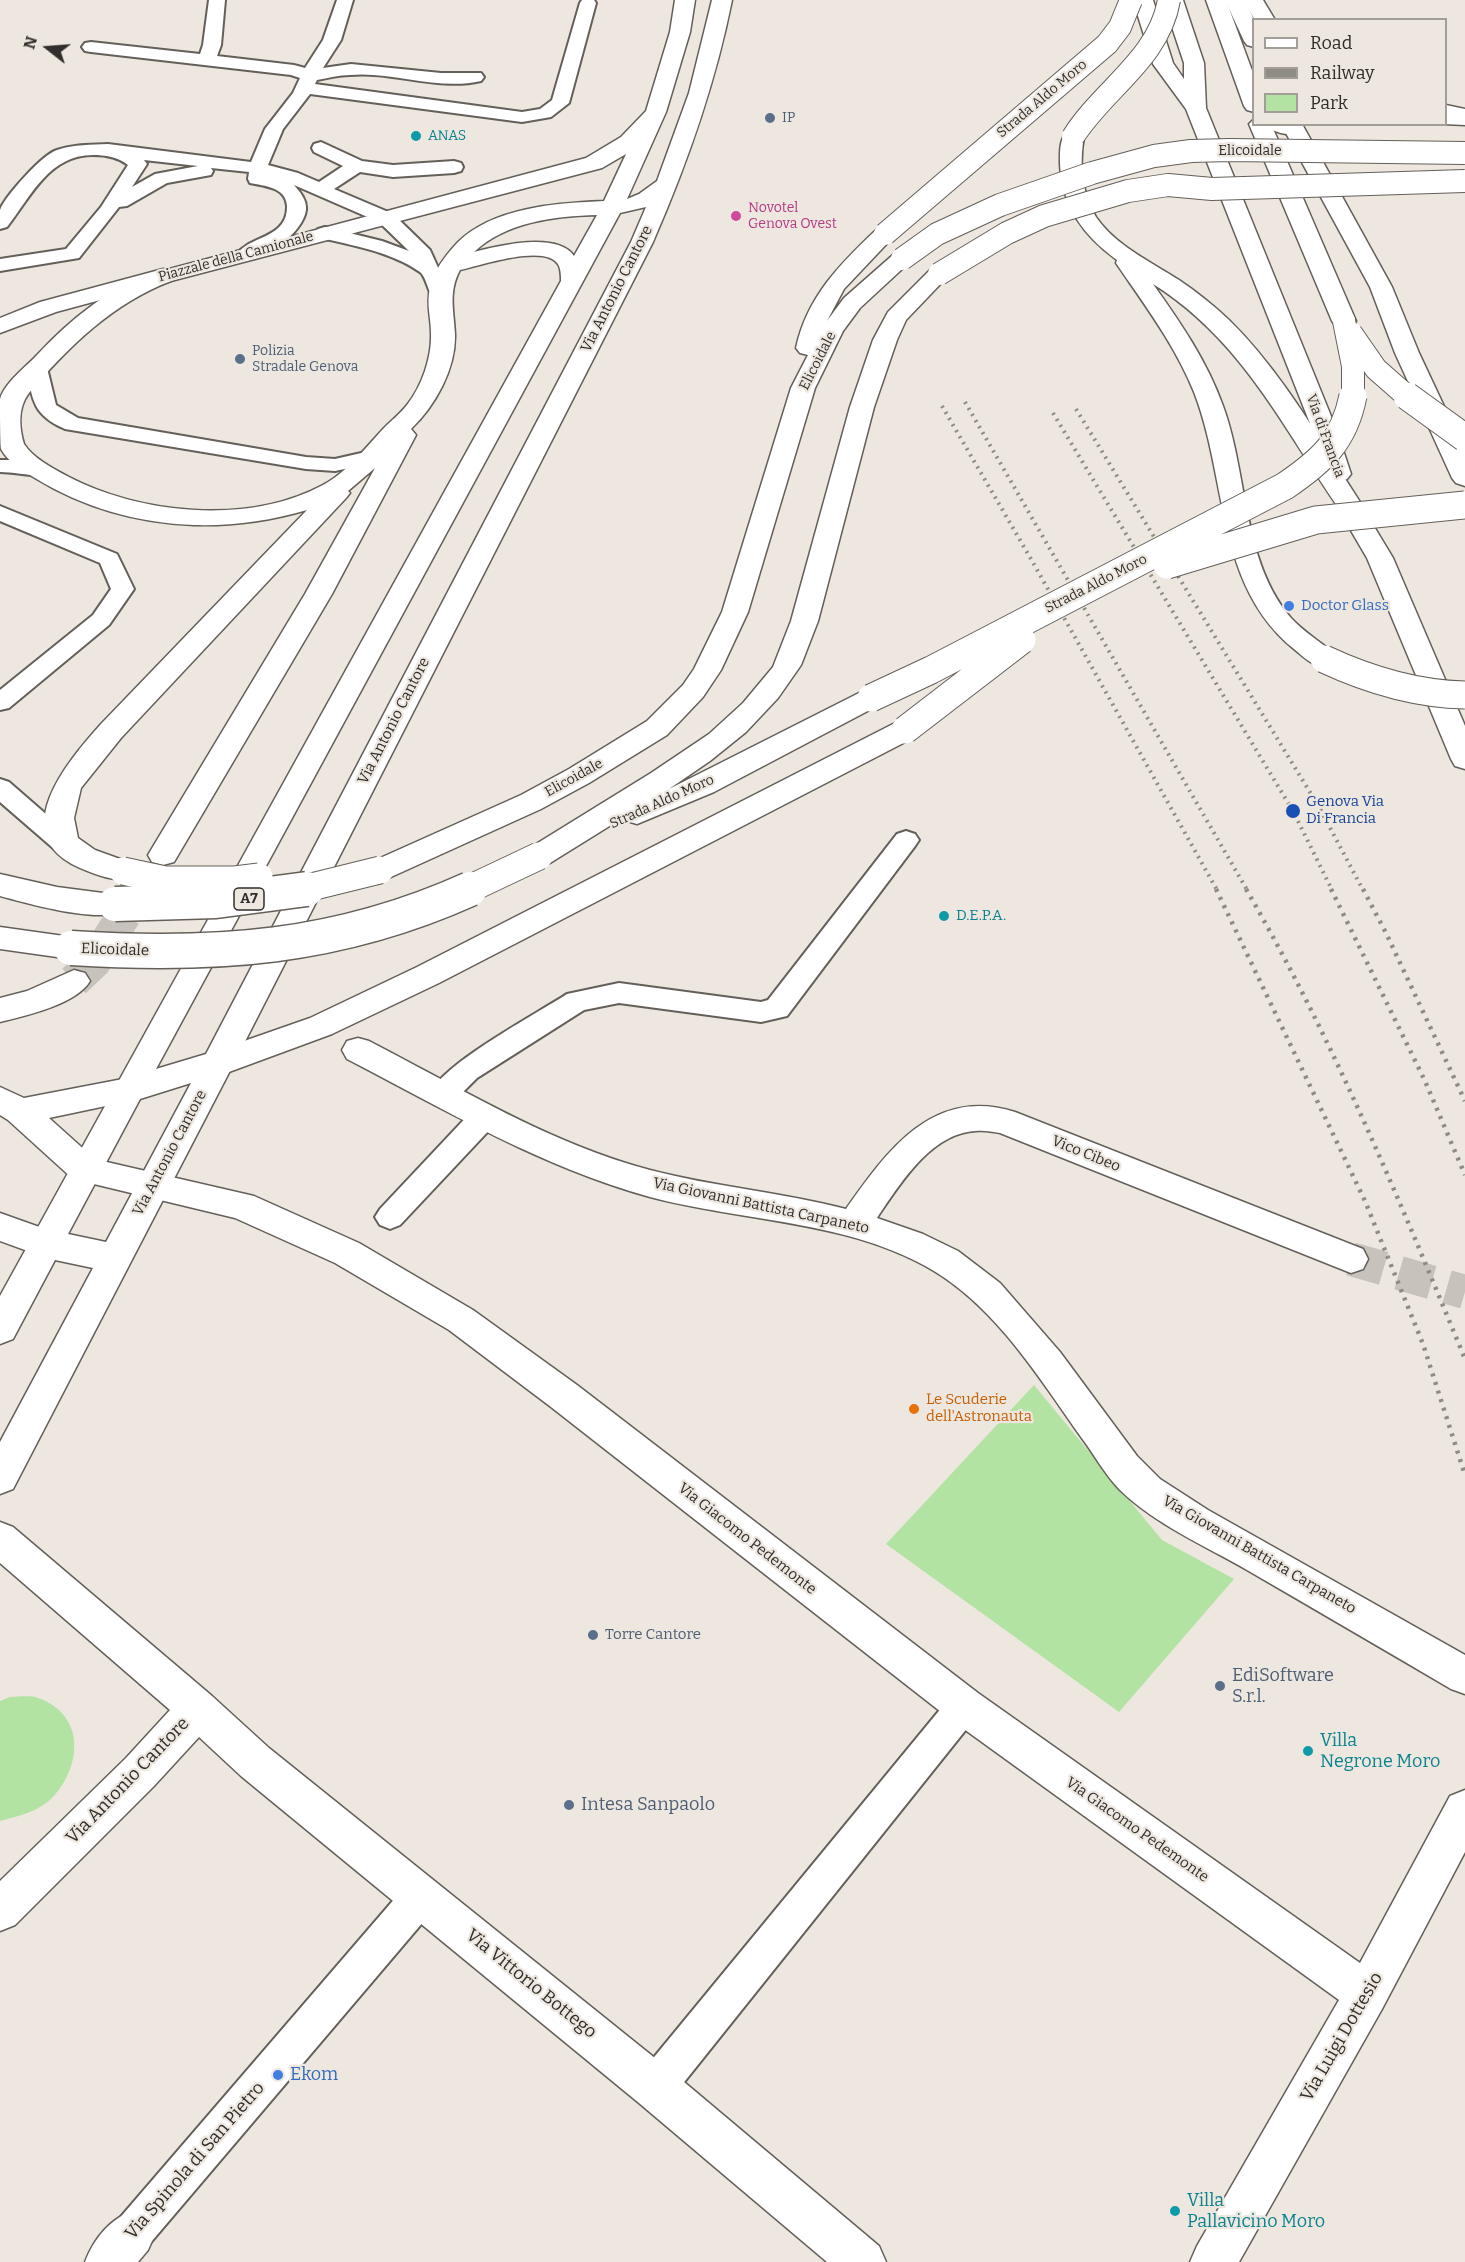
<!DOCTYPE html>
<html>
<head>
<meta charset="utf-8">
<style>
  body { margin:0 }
  #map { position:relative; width:1465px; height:2262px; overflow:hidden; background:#ede7df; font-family:Bitter,serif }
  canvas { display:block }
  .legend { position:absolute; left:1252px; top:18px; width:195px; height:108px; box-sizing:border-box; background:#ede7df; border:2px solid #a29d97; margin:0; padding:8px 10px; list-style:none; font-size:18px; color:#312e2b }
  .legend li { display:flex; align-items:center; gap:12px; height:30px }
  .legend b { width:30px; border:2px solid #a29d97 }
  .north { position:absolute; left:18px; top:18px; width:60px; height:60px; -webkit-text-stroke:4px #ede7df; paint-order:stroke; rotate:287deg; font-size:16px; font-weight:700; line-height:24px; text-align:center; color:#312e2b }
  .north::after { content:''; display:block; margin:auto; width:21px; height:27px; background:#312e2b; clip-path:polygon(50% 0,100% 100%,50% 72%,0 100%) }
</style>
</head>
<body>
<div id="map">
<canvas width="1465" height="2262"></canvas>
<ul class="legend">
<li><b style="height:8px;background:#fff"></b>Road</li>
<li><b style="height:8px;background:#8f8b85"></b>Railway</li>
<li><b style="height:16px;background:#b2e3a2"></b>Park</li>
</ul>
<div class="north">N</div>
</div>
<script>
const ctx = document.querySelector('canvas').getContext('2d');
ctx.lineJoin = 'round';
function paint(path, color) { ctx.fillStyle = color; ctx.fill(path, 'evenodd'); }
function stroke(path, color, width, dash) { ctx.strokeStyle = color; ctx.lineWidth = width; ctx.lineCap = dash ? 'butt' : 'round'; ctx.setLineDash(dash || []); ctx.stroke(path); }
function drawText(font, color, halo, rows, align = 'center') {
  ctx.font = font + ' Bitter,serif'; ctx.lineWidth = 4.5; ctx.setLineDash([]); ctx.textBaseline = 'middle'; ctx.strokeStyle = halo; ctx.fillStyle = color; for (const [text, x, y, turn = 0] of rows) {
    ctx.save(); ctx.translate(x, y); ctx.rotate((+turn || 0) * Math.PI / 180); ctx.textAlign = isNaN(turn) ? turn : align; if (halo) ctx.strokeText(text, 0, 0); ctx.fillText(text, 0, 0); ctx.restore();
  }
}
paint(new Path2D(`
  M1034 1385 1162 1540 1234 1579 1119 1712 886 1544Z
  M10 1697C19 1697 30 1695 38 1698 84 1714 83 1763 54 1796 40 1811 20 1816 0 1821V1701Z`), '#b2e3a2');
stroke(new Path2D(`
  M1351 1259 1465 1292`), '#c7c2bb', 34, [34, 16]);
stroke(new Path2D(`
  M140 890 163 855`), '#c7c2bb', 27, [27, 14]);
stroke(new Path2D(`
  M74 981 94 962 141 889`), '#c7c2bb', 34, [34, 16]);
const service = new Path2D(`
  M209 0H225L221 45 217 56 294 65 305 68 323 40 337 0H353L341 40 323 68 351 64 441 73H481L484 77 481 81C438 91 392 71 350 75 339 75 328 78 317 80L315 84 522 112 540 109 552 100 580 3 582 0H594L596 3 569 103 551 117 522 122 310 94 283 129 268 165 298 173 319 182 343 166 314 152 312 148 314 144 321 142 362 161 393 165 454 161 461 163 463 167 461 171 454 173 393 177 360 172 334 189 393 214 430 250 449 292 446 296H432C428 290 425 275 420 272 390 251 353 246 318 237L315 233 318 229 325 227 382 241 409 251 379 222 294 185C300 192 307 200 306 210 303 233 263 263 241 257L238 253C250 236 288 238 287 206 286 187 264 186 250 183L248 179 249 172 211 168 213 171 211 175 167 183 127 206 119 207 79 258 0 271V259L66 249 101 207 128 165C118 157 105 155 93 155 49 155 31 196 7 227L0 229C0 224 0 215 0 210 5 196 43 154 57 150 74 144 91 145 108 144L251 162 265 129 293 93 300 78 291 75 91 52 85 51 82 47 85 43 91 42 200 54 203 45ZM144 160 198 166 155 174 132 187 147 164Z
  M37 362 44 364 47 368 56 405 78 418 306 457 335 459 370 451 378 452 381 457 378 462 335 471 306 469 65 429C33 415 32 400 27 368L30 364Z
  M0 460H23L46 465 49 470 46 475C35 477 14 472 0 472Z
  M0 506 117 554 134 589 109 625 9 708 0 710V690L93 615 111 589 100 563 0 521Z
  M0 779 9 782 78 842 82 848 78 854 69 857 60 854 0 802Z
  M906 831 915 834 919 840 915 846 787 1016 761 1022 619 1003 584 1010 477 1078 453 1102 443 1105 433 1102 429 1094C447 1061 533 1016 567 994L619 983 761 1002 768 1000 897 834Z
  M484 1106 494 1109 498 1117 494 1125 400 1225 390 1229 380 1225 375 1217 380 1209 474 1109Z
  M964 1690 976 1695 981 1706 976 1717 669 2101 655 2106 641 2101 636 2087 641 2073 952 1695Z
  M422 1877 435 1882 440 1895 435 1908 146 2248 132 2254 118 2248 112 2234 118 2220 409 1882Z`);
const minor = new Path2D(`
  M358 1038 369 1041C460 1088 551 1144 650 1170 714 1187 782 1192 846 1209 887 1151 933 1086 1015 1112L1363 1249 1368 1259 1363 1269 1351 1273 1000 1133C992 1132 984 1130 976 1131 931 1133 900 1184 877 1218L923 1234 958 1251 1000 1283 1060 1352 1137 1456 1160 1479 1208 1510 1465 1655V1694L1451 1689C1383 1649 1315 1609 1247 1570 1204 1545 1156 1525 1120 1490 1105 1475 1094 1454 1081 1437 1040 1379 997 1309 934 1271 849 1220 744 1222 650 1197 542 1167 445 1110 347 1059L342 1050 347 1041Z
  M85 1157 254 1196 359 1243 473 1310 577 1385 978 1693 1360 1963 1450 1796 1465 1790V1852L1382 2009 1239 2262H1190L1197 2246 1339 2000 950 1719 551 1407 449 1330 335 1263 235 1218 73 1179 68 1170 73 1161Z
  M0 1213 59 1234 64 1244 59 1254 47 1258 0 1241Z
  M0 1522 13 1527 212 1696 269 1748 671 2071 879 2246 886 2262H827L639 2103 241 1776 199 1737 154 1786 15 1925 0 1931V1881L126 1758 170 1710 0 1563Z
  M132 2211 148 2218 155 2234 148 2250 138 2262H85C94 2239 109 2220 132 2211Z`);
const tertiary = new Path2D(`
  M1133 0H1153L1173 63 1184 79V63L1163 0H1183L1204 63 1206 108 1335 426 1351 474 1347 479 1338 482 1329 479 1325 474 1311 426 1186 109 1153 64Z
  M1225 0H1245L1254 20V47L1247 45 1244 41Z
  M1266 124H1299L1303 129 1299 133C1289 136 1272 133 1266 124Z`);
const secondary = new Path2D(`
  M675 0H695L690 32 666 112 627 199 639 194 657 181 689 93 712 0H732C715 85 687 164 653 242L234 1063 13 1489 0 1494V1442L93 1268 55 1260 13 1339 0 1344V1296L561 281C561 276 561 271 559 266 548 242 479 266 460 270 448 292 454 311 455 334 456 369 435 406 411 429L416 435 332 594 174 862 163 865 152 862 148 855 305 594 375 468 348 491 350 493 346 498 121 738 81 788 74 818 78 838 95 850 134 864 138 871 134 878C117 883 96 875 80 868 5 835 67 762 101 724L307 510C270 521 233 526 194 525 138 523 84 508 35 478 23 471 8 462 1 449 0 442 0 406 0 399 5 382 27 366 38 354 68 322 103 293 143 276L586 158 621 137 646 111 670 32ZM626 154 604 201C557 203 494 207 458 242 446 255 433 271 430 288 426 303 431 318 431 333 432 357 422 386 407 405 400 414 392 420 384 428 365 448 347 473 321 486 246 525 140 514 67 476 52 468 33 458 24 444 19 427 18 407 29 393 69 346 113 303 171 281L602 168ZM646 207 631 242 206 1054 156 1069 620 213ZM597 215 574 256C557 231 498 246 474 252 506 222 555 216 597 215ZM191 1083 106 1242 68 1234 140 1099Z
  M1446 113H1465V125L1443 124H1446Z
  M1281 124H1302L1392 287 1419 353 1465 451V486L1456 483 1452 478 1395 353 1370 287Z`);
const primary = new Path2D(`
  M1349 497 1358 500 1393 558 1465 726V769L1455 766 1451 759 1367 558 1336 505 1340 500Z`);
const trunk = new Path2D(`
  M1206 0H1226L1254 76V112L1247 110 1244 106Z
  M1243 0H1263L1275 20H1255Z
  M1446 105 1465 109V121L1446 117Z
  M1254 119V124H1271L1356 321 1352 326 1344 328 1336 326 1332 321 1249 124Z
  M1073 131 1080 133 1084 137C1079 163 1082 194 1096 217 1115 245 1151 262 1179 280 1197 292 1213 305 1229 320 1283 373 1321 442 1362 505L1358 510 1349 513 1340 510C1282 426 1242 340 1153 284 1180 322 1207 361 1223 406 1248 474 1242 561 1291 618 1303 631 1320 642 1334 653L1338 659 1334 665C1316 670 1307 660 1294 649 1215 585 1228 479 1194 392 1175 345 1144 304 1116 263L1117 260C1084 236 1062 207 1060 164 1060 154 1059 141 1066 133Z
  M885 227 893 229 896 234 844 289 827 321 844 298 894 254 902 252 910 254 913 259 860 308 843 331 815 388 748 612 721 670 703 697 667 735 589 783 541 809 391 877 380 881 369 877 365 870 369 863 521 795 569 769 647 721 683 685 694 669 722 612 791 388 808 355 800 353 796 348C807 297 840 264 877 229Z
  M939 267 947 269 950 274 906 320 897 340 874 407 818 621 801 665 778 698 746 732 710 761 669 789 861 692 871 689 881 692 885 698 881 704 714 792 637 824 627 821 624 817 550 863 539 866 528 863 524 856 528 849 651 773 709 734 743 703 773 667 791 621 850 407 873 340 888 312 931 269Z
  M905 721 915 723 919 730 915 737 439 983 332 1034 229 1072 218 1075 207 1072 202 1063 207 1054 310 1018 417 967 895 723Z`);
const motorway = new Path2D(`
  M163 269 171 271 174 276 171 281 56 312 0 333V318L40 302Z
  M0 874 57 887 126 896 130 904 126 912C92 922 34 905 0 896Z
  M0 927 71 937 82 940 86 948 82 956 71 959 0 949Z
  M74 970 85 973 90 981C77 1004 25 1016 0 1022V998L27 991Z
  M128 1078 139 1081 144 1090 139 1099 49 1118 97 1161 102 1170 97 1179 85 1183 73 1179 8 1120 0 1115V1087L24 1098Z`);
stroke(service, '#655f59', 4);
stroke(minor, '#655f59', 3);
stroke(tertiary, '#655f59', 3);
stroke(secondary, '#655f59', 3);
stroke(primary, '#655f59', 3);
stroke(trunk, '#655f59', 3);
stroke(motorway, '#655f59', 3);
paint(service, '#fff');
paint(minor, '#fff');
paint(tertiary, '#fff');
paint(secondary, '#fff');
paint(primary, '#fff');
paint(trunk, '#fff');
paint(motorway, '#fff');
stroke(new Path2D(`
  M965 402 1247 890
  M942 406 1031 559 1217 890
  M1076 409 1319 807 1363 890
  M1053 413 1293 811 1332 890`), '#8f8b85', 4, [2, 5]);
stroke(new Path2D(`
  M1216 889 1365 1201 1423 1344 1465 1475
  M1246 889C1333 1039 1399 1199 1465 1359
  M1331 889 1425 1081 1465 1175
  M1363 889 1386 933 1465 1101`), '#8f8b85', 4.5, [3, 6]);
const trunkBridgeFar2 = new Path2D(`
  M1073 137C1103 89 1159 59 1169 0
  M885 234 1107 44 1120 27 1131 0
  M902 259 937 234 1000 205 1092 173 1154 156 1191 151 1230 150 1465 153
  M939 274 1007 233 1044 216 1128 191 1168 185 1212 189 1465 181
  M1344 321 1353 366V398
  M1351 333 1376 369 1409 398`);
const trunkBridgeFar1 = new Path2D(`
  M1407 396 1465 438
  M1167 565 1316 520 1465 505
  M1324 659C1369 680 1415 694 1465 695
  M871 698 931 670 1285 486C1322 461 1344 441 1353 396
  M905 730 1022 640
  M123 871 165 880H235L259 877
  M299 890 380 870
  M467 890 539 856`);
const trunkBridge = new Path2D(`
  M115 904 216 901 307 889
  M71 948C215 957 337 949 470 889`);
stroke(trunkBridgeFar2, '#655f59', 24, []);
stroke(trunkBridgeFar1, '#655f59', 29, []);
stroke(trunkBridge, '#655f59', 37, []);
stroke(trunkBridgeFar2, '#fff', 22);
stroke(trunkBridgeFar1, '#fff', 27);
stroke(trunkBridge, '#fff', 34);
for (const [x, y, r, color] of [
  [770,118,6,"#5c6f8a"],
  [416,136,6,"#0f9aa8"],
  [736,216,6,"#d1479c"],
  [240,359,6,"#5c6f8a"],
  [1289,606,6,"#3f7fe0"],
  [1293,811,8,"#1a4fb4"],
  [944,916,6,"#0f9aa8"],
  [914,1409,6,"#e8710a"],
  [593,1635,6,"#5c6f8a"],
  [1220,1686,6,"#5c6f8a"],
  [1308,1751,6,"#0f9aa8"],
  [569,1805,6,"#5c6f8a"],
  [278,2075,6,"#3f7fe0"],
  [1175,2211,6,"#0f9aa8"]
]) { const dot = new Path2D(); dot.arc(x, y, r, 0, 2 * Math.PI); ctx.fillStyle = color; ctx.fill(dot); stroke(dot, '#ede7df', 2); }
drawText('14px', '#312e2b', '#ede7df', [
  ["Strada Aldo Moro",1042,99,-40],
  ["Elicoidale",1250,151],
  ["Piazzale della Camionale",236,257,-15],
  ["Elicoidale",818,361,-63],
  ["Via di Francia",1325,436,70],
  ["Strada Aldo Moro",1096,584,-27],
  ["Elicoidale",574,778,-29],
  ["Strada Aldo Moro",662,802,-24]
]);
drawText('14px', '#4e5e75', '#ede7df', [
  ["IP",782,118],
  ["Polizia",252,351],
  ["Stradale Genova",252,367]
], 'left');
drawText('14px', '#0d838f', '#ede7df', [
  ["ANAS",428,136]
], 'left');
drawText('14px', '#b23c85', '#ede7df', [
  ["Novotel",748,208],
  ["Genova Ovest",748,224]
], 'left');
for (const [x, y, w] of [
  [249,899,30]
]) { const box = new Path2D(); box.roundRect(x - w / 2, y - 11, w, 22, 4.5); ctx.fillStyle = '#ede7df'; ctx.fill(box); stroke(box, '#312e2b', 1.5); }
drawText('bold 14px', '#312e2b', null, [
  ["A7",249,899]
]);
drawText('15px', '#312e2b', '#ede7df', [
  ["Via Antonio Cantore",617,289,-63],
  ["Via Antonio Cantore",394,721,-63],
  ["Elicoidale",115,950,2],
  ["Via Antonio Cantore",170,1153,-62],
  ["Vico Cibeo",1086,1154,22],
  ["Via Giovanni Battista Carpaneto",761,1206,12],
  ["Via Giacomo Pedemonte",747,1539,38],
  ["Via Giovanni Battista Carpaneto",1259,1555,30],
  ["Via Giacomo Pedemonte",1137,1830,35]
]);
drawText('15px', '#366cbe', '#ede7df', [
  ["Doctor Glass",1301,606]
], 'left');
drawText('15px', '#164399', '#ede7df', [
  ["Genova Via",1306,802],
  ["Di Francia",1306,819]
], 'left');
drawText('15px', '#0d838f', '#ede7df', [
  ["D.E.P.A.",956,916]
], 'left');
drawText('15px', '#c56008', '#ede7df', [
  ["Le Scuderie",926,1400],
  ["dell'Astronauta",926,1417]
], 'left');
drawText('15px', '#4e5e75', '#ede7df', [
  ["Torre Cantore",605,1635]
], 'left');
drawText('18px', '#4e5e75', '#ede7df', [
  ["EdiSoftware",1232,1676],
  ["S.r.l.",1232,1697],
  ["Intesa Sanpaolo",581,1805]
], 'left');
drawText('18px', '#0d838f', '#ede7df', [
  ["Villa",1320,1741],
  ["Negrone Moro",1320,1762],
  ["Villa",1187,2201],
  ["Pallavicino Moro",1187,2222]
], 'left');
drawText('18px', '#312e2b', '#ede7df', [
  ["Via Antonio Cantore",128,1781,-46],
  ["Via Vittorio Bottego",531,1984,39],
  ["Via Luigi Dottesio",1342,2037,-60],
  ["Via Spinola di San Pietro",195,2161,-49]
]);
drawText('18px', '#366cbe', '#ede7df', [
  ["Ekom",290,2075]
], 'left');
</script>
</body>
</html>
